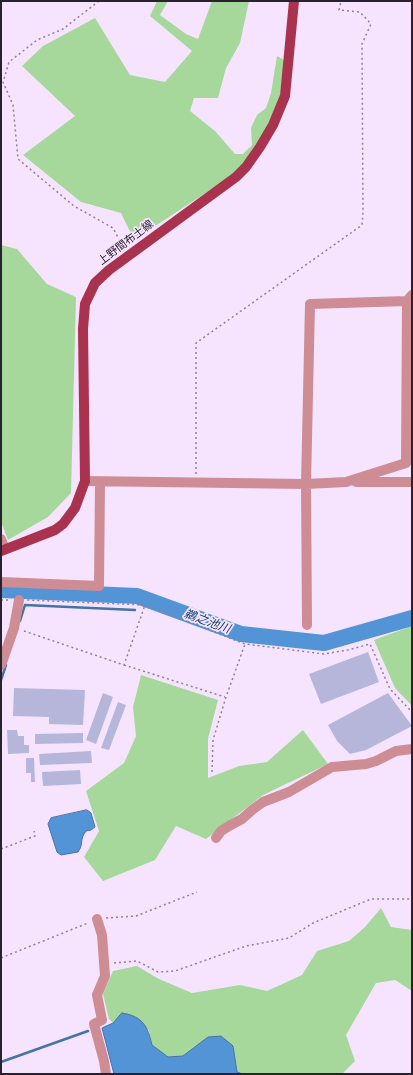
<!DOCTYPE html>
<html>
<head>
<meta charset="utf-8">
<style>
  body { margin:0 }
  #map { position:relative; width:413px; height:1075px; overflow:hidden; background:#f6e4ff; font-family:"DM Sans",sans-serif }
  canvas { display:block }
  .frame { position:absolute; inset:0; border:2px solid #29212d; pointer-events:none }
</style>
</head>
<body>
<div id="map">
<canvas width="413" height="1075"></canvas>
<div class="frame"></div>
</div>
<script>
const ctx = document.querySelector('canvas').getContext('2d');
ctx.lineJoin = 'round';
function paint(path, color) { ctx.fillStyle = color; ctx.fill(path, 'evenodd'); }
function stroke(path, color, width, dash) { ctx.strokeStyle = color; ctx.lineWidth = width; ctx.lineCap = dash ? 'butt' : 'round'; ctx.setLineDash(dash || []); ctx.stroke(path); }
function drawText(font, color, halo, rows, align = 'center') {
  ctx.font = font + ' "DM Sans","Noto Sans JP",sans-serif'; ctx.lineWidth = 3.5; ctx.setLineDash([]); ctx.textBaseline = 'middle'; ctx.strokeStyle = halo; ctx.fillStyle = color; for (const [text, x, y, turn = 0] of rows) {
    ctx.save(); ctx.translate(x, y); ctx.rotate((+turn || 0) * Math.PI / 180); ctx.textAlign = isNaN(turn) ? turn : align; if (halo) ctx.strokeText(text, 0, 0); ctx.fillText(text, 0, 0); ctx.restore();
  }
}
paint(new Path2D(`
  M157 1H168L160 15 186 34 198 39 212 1H249L240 43 226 68 218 98H194L190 111 215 131 235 154H243L252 145 251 128 257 115 266 108 271 93 277 56 284 60 280 100 258 145 239 171 134 240 121 213 81 202 23 155 75 116 22 66 43 46 95 18 130 75 165 82 192 51 150 16Z
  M1 245 17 249 47 284 76 297 71 493 48 517 8 540 1 522Z
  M412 626V706L395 688 374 640Z
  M141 675 218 700 208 739V778L239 766 267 762 303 730 328 764 263 795 206 839 176 826 155 860 103 881 84 857 99 831 86 791 124 763 136 736 133 707Z
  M381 908 391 927 412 930V991L395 980 376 983 346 1035 355 1061 342 1074H243L237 1072 233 1046 208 1037 184 1056 168 1057 152 1045 149 1030 113 1023 109 1019 103 994 113 971 137 966 159 979 192 993 240 985 267 991 302 975 317 951 349 941 365 927Z`), '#a6d89b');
const water = new Path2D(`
  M87 810 91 813 95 827 91 830 86 831C79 840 84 844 78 852L61 855 57 852 48 824 51 818Z
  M122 1013C142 1016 148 1026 152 1045L168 1057 183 1056 208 1037 221 1036 233 1046 237 1072 243 1074H114L102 1028 113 1023Z`);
paint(water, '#5394d7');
stroke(water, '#4672a4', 1);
stroke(new Path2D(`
  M20 621 25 605 135 610
  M1 680 6 665
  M1 1062 88 1031`), '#4672a4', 2.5);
stroke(new Path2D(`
  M1 590 137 596 241 634 324 643 412 618`), '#5394d7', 16);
paint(new Path2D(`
  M368 652 379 682 321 704 309 674Z
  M14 688 85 690 83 725 49 724V717L13 716Z
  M103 693 113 697 96 744 86 740Z
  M388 693 412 726 366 750 350 754 337 741 328 725Z
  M118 702 126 705 109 750 101 748Z
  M7 730H17L18 736H24V745H29V753L8 754Z
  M83 733V743L35 744V734Z
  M91 751 92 763 40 765 39 754Z
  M26 758H34L35 782H31V773H26Z
  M80 770 81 784 43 786 42 772Z`), '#b5b6d9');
stroke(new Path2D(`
  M99 1 63 29 37 40 9 62 3 82 13 105 18 159 74 206 113 228 124 249
  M196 474V343L362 225 363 212 362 44 371 24 360 12 339 10 341 1
  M1 600H9
  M145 605 245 644 324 654 348 650 370 644 390 689 412 712
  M24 631 124 665 145 605 27 600
  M124 665 225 697
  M212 772 213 740 226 697 245 644
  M1 849 35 836 34 831
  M106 918 136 916 197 892
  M1 958 88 923
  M114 963 137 961 158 972 175 971 246 946 289 938 313 923 371 899H412`), '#8d8094', 1.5, [2, 3]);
stroke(new Path2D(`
  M85 481 306 484 346 482 406 463 407 301 412 295
  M356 482H412
  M1 539 5 549
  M1 582 99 586 100 482
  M307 625 306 484 310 304 407 301
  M1 665 14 628 19 600
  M216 838 221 831 229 826 242 819 252 810 263 802 289 792 332 767 366 764 376 761 396 751 412 749
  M97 919 102 935 105 976 97 995 102 1020 94 1024 104 1061 106 1074`), '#ce8c95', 10);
stroke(new Path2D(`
  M1 551 55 530 63 524 75 508 85 481 83 329 85 304 95 283 109 270 236 177 246 167 260 147 273 125 285 96 294 1`), '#a9334f', 10);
drawText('11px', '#29212d', '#f6e4ff', [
  ["上野間布土線",126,243,-37]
]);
drawText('italic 12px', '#0e3d69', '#f6e4ff', [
  ["鵜之池川",207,622,20]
]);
</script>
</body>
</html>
